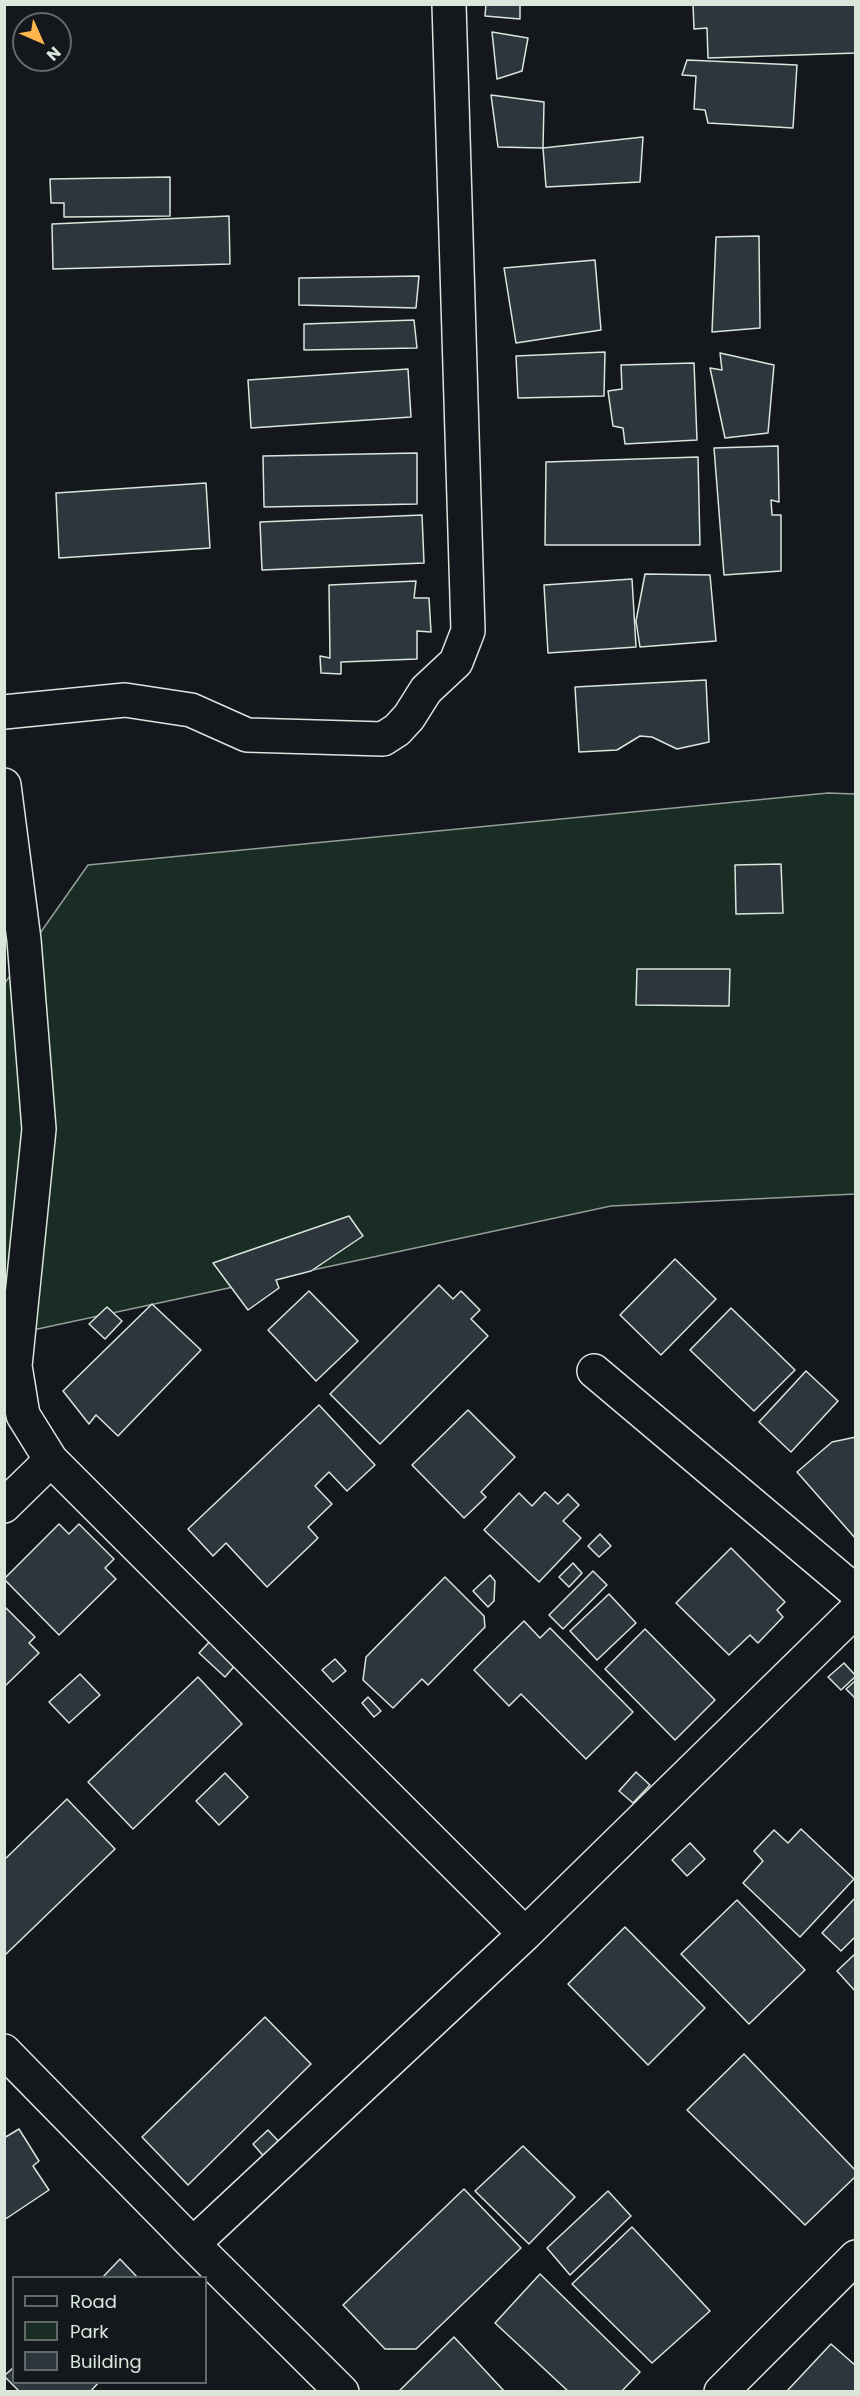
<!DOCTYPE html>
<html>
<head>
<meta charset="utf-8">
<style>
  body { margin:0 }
  #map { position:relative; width:860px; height:2396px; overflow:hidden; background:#14181c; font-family:Poppins,sans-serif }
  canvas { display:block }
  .frame { position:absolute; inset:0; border:6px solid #d8e6dc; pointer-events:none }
  .legend { position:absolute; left:12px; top:2276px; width:195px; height:108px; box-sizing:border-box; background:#14181c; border:2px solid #626a69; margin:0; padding:8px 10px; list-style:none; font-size:18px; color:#d8e6dc }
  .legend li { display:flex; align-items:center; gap:12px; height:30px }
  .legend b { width:30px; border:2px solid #626a69 }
  .north { position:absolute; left:12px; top:12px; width:60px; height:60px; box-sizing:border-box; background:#14181c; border:2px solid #626a69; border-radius:50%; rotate:135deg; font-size:16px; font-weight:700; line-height:24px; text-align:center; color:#d8e6dc }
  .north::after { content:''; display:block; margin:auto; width:21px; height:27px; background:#ffb74d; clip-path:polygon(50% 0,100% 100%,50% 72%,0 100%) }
</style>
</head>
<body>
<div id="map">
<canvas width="860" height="2396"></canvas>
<div class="frame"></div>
<ul class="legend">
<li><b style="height:8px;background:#14181c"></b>Road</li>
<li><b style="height:16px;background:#1a2d24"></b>Park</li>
<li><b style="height:16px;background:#2c363c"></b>Building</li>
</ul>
<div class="north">N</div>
</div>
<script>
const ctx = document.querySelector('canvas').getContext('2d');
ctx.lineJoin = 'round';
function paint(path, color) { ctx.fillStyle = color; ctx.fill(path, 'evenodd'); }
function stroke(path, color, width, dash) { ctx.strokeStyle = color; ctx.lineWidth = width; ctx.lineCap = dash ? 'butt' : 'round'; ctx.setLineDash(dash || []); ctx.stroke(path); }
const green = new Path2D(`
  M828 793 855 794V1194L611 1206 19 1333 5 1334V983L88 865Z`);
paint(green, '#1a2d24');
stroke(green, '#939e99', 1.5);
const building = new Path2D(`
  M486 4H520V19L485 16Z
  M693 4H856V53L708 58 707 28 694 29Z
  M492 32 528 38 522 71 497 79Z
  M687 60 797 65 793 128 708 123 705 110 694 109 696 76 682 75Z
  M491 95 544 102 543 148 498 147Z
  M643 137 640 182 546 187 543 148Z
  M170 177V216L64 217V203H51L50 179Z
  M229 216 230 264 53 269 52 224Z
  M759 236 760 328 712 332 716 237Z
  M595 260 601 330 516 343 504 268Z
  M419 276 416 308 299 305V278Z
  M414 320 417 348 304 350V324Z
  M605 352 604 396 518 398 516 356Z
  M720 353 774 365 768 433 725 438 710 368 722 370Z
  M694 363 697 440 625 444 623 428 613 426 608 391 622 389 621 365Z
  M408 369 411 417 251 428 248 380Z
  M778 446 779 502 771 500 772 515H781V571L724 575 714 448Z
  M417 453V504L264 507 263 456Z
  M698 457 700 545H545L546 462Z
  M206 483 210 548 59 558 56 493Z
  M422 515 424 563 262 570 260 522Z
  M645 574 710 575 716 641 640 647 636 621Z
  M632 579 636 647 548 653 544 585Z
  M416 581 414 598H429L431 632 417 631V659L341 662V674L321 673 320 656 330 658 329 585Z
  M706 680 709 742 677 749 652 737 640 736 617 750 579 752 575 687Z
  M781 864 783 913 736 914 735 865Z
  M637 969H730L729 1006 636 1005Z
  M349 1216 363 1236 311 1271 276 1280 279 1288 248 1310 213 1263Z
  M675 1259 716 1299 661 1355 620 1315Z
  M439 1285 453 1299 461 1291 480 1310 471 1319 488 1336 380 1444 330 1394Z
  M309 1291 358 1341 316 1381 268 1330Z
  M152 1304 201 1350 118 1436 96 1415 89 1424 63 1391Z
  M107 1307 122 1321 105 1339 89 1324Z
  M731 1308 795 1370 754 1411 690 1350Z
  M806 1371 838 1401 791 1452 759 1422Z
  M319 1405 375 1465 347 1491 329 1472 315 1486 332 1504 308 1527 318 1538 267 1587 226 1543 213 1556 188 1529Z
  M468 1410 515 1457 481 1492 486 1497 464 1518 412 1465Z
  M856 1437V1539L797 1472 832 1442Z
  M545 1492 558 1504 568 1494 579 1505 563 1521 581 1538 539 1582 484 1530 519 1493 532 1506Z
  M59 1524 69 1534 79 1524 114 1559 105 1568 116 1579 59 1635 4 1579Z
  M600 1534 611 1546 599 1557 588 1546Z
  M731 1548 785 1602 777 1610 783 1617 758 1643 750 1635 729 1655 676 1603Z
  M573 1563 582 1573 569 1587 559 1577Z
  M593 1571 607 1585 563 1629 549 1615Z
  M490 1575 495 1581 494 1601 488 1607 473 1591Z
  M445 1577 484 1616 485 1627 428 1685 422 1679 393 1708 363 1680 366 1657Z
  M609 1594 636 1623 597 1660 570 1631Z
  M4 1606 35 1637 29 1643 39 1653 4 1687Z
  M524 1621 540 1638 550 1628 633 1712 586 1759 521 1694 509 1706 474 1670Z
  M645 1629 715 1700 675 1740 605 1669Z
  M213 1638 238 1662 225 1677 199 1653Z
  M335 1659 346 1671 333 1682 322 1670Z
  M844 1663 856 1676 841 1690 828 1677Z
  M80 1674 100 1695 69 1723 49 1702Z
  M198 1677 242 1724 133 1829 88 1782Z
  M856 1680V1699L846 1689Z
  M368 1697 381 1711 374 1717 362 1703Z
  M636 1772 650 1785 633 1803 619 1791Z
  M225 1773 248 1797 219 1825 196 1801Z
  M67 1799 115 1849 4 1956V1860Z
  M801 1829 854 1879 800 1937 743 1883 763 1861 754 1851 774 1830 788 1843Z
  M690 1843 705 1859 687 1876 672 1860Z
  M856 1897V1936L841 1951 822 1933Z
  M737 1900 805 1970 749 2024 681 1954Z
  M625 1927 705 2008 648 2065 568 1984Z
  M856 1953V1992L837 1971Z
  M265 2017 311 2064 188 2185 142 2137Z
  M744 2054 856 2171V2176L805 2225 687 2110Z
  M19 2129 39 2161 33 2166 49 2190 4 2220V2138Z
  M268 2130 282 2145 267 2160 253 2144Z
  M523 2146 575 2197 529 2244 475 2191Z
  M464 2189 521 2248 416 2349H385L343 2305Z
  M608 2191 631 2216 570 2275 547 2248Z
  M632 2227 710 2311 652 2363 572 2284Z
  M120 2259 138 2278H102Z
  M540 2274 640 2372 621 2392H569L495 2323Z
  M454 2337 505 2392H398Z
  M831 2344 856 2366V2392H786Z
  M14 2367V2382H99L90 2392H20L4 2376Z`);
paint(building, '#2c363c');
stroke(building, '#d8e6dc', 1.5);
const minor = new Path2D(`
  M4 712 125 700 191 710 247 735 383 739 397 730 409 717 426 690 456 662 468 631 449 4
  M4 785 24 940 39 1129 15 1366 23 1415 51 1460 525 1934
  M594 1371 856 1592
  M4 1506 51 1460
  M4 2051 193 2244 342 2392
  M193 2244 525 1934 856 1610
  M721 2392 856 2257`);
stroke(minor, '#d8e6dc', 36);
stroke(minor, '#14181c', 33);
</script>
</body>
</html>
